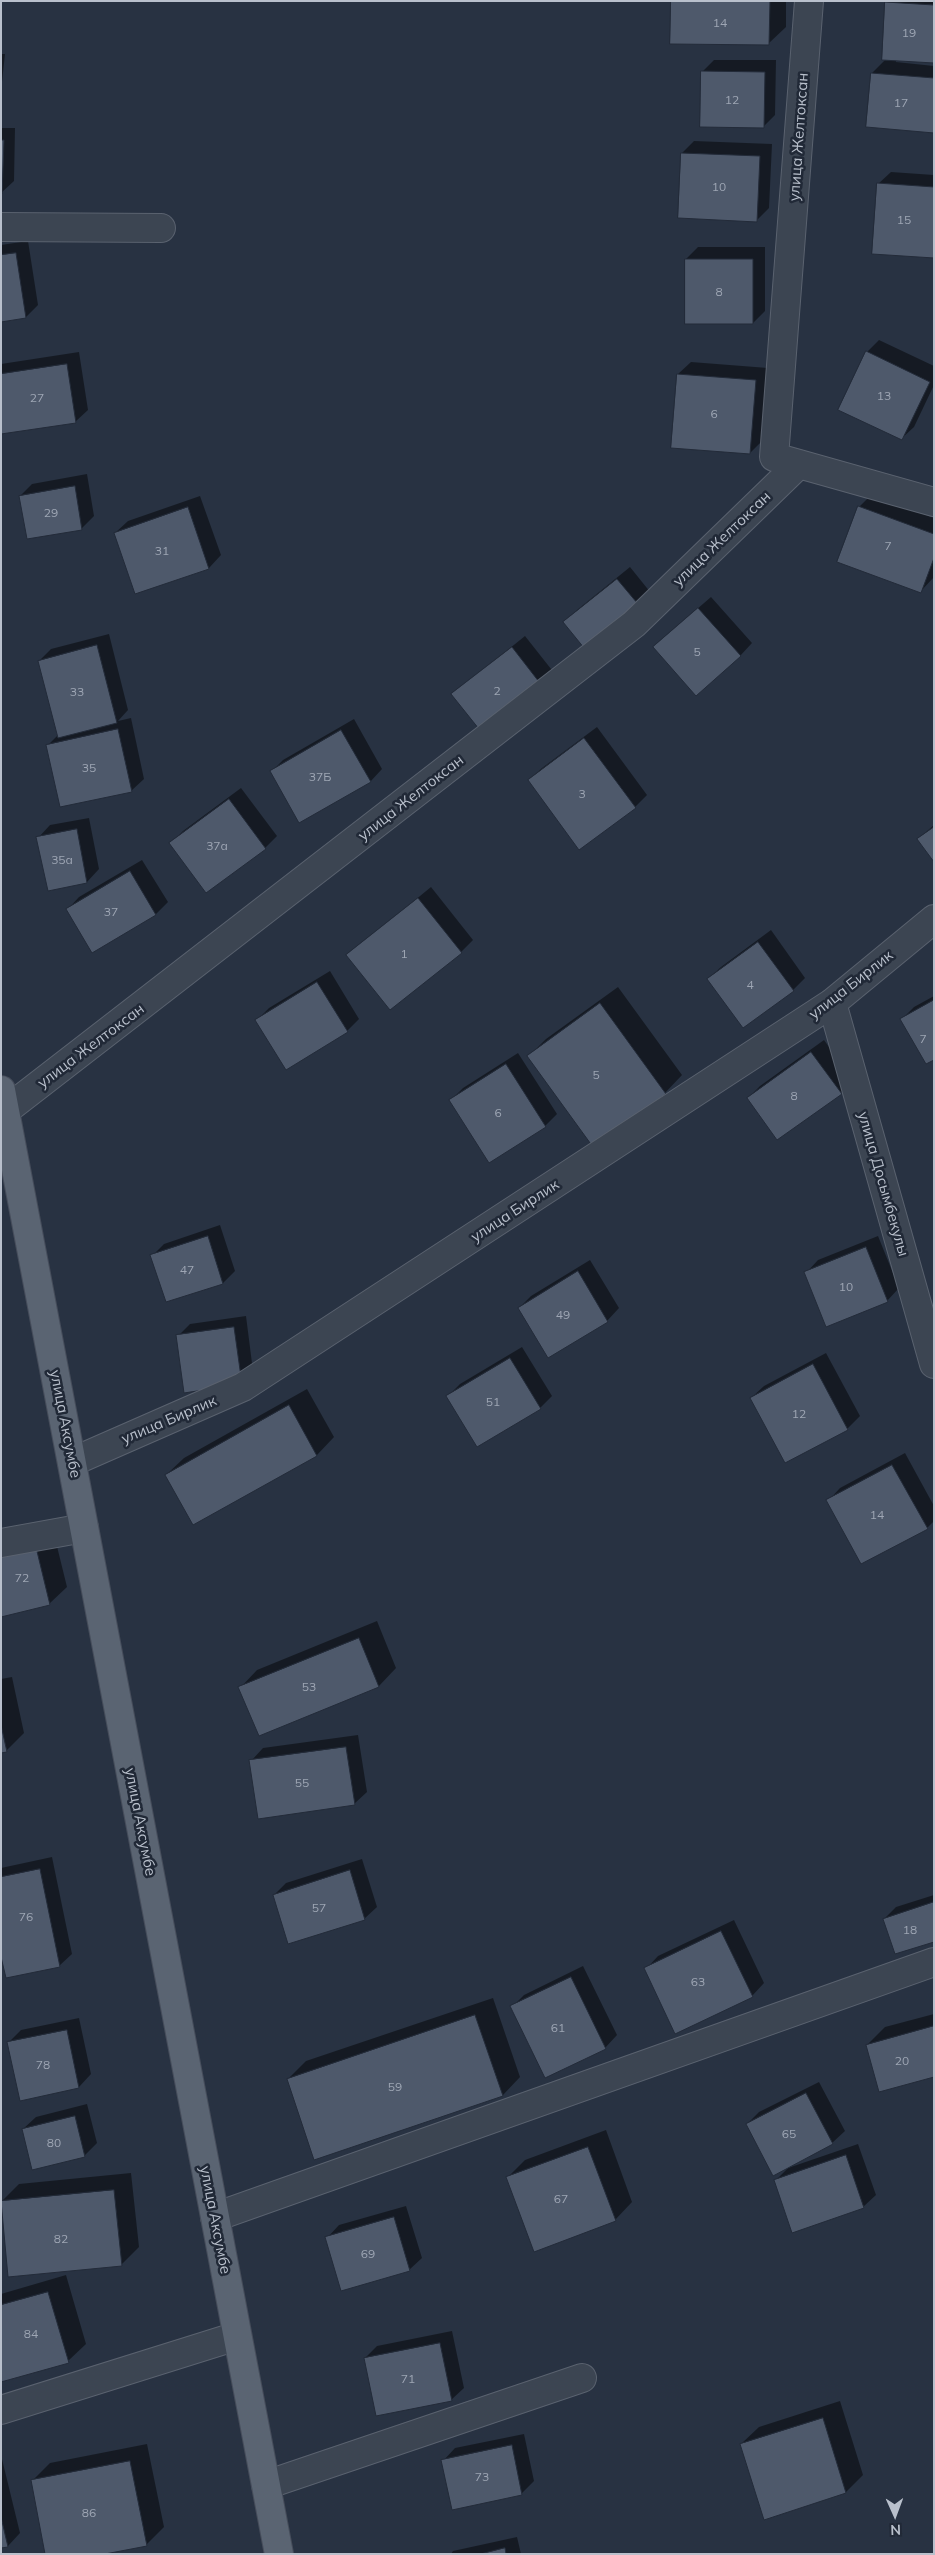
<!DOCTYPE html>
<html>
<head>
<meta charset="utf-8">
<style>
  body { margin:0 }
  #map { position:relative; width:935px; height:2555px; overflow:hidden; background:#283242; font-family:Mulish,sans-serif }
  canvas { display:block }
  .frame { position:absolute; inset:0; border:2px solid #b9c0cc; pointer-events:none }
  .north { position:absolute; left:870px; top:2490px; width:50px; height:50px; -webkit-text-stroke:4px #212937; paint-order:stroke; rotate:178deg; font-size:14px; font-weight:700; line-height:20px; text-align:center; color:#b9c0cc }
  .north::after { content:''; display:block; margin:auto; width:18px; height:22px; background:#b9c0cc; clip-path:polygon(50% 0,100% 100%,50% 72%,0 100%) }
</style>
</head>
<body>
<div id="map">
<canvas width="935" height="2555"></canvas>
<div class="frame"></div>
<div class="north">N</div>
</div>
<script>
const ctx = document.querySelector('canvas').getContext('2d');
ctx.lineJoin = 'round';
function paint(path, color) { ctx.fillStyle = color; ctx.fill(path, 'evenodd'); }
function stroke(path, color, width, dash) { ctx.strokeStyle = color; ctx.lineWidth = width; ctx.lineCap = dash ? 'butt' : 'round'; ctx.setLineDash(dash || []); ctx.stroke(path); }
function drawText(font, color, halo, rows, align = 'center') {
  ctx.font = font + ' Mulish,sans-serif'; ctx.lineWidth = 5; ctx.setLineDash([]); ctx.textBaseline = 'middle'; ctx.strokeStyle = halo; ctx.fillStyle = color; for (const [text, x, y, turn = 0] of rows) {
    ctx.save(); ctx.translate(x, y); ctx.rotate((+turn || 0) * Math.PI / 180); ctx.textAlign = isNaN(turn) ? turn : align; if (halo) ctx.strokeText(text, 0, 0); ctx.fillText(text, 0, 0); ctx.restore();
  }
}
paint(new Path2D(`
  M672 1H786V27L768 44Z
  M888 1H934V62L896 60V62L934 66V131L872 73 886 59Z
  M1 54H5L1 91Z
  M714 60H776L775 115 763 127 702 72Z
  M1 128H15L14 181 1 193Z
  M694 141 772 144 769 208 757 220 682 153Z
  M891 172 934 175V257L878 184Z
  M28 241 38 305 26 317 1 321V245Z
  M698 247H765V311L753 323 686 259Z
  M879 340 934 366V385L914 427 901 439 867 352Z
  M79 352 88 410 75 422 1 433V364Z
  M691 362 768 368 762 441 750 453 678 374Z
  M87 474 94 516 82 528 28 538 20 496 32 484Z
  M871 495 934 518V577L921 591 859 507Z
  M200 496 221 555 209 568 136 593 115 533 128 521Z
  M630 567 659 603 565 622 577 610Z
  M711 597 752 643 740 656 667 635Z
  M109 634 128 710 118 721 131 718 144 779 131 791 48 745 58 735 39 661 51 649Z
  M525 636 555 674 542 686 453 694Z
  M354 719 382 769 370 782 271 772 283 760Z
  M597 727 647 795 635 807 529 780 542 768Z
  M241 788 277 836 265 848 206 891 171 843 183 831Z
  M89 818 99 869 87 882 38 838 50 825Z
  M934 825V860L918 839Z
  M142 860 168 902 156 914 93 952 67 910 79 897Z
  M431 887 473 940 461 952 348 955Z
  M771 930 805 978 793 990 708 979 721 967Z
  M330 971 359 1019 347 1031 257 1020 269 1008Z
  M618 987 682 1075 665 1093 528 1057 546 1039Z
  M934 996V1058L902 1019 914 1007Z
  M824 1040 853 1081 841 1093 748 1098 760 1086Z
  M518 1053 557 1114 545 1126 451 1100 463 1088Z
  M220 1225 235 1271 223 1283 152 1256 164 1244Z
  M878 1236 899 1288 887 1301 806 1273 818 1260Z
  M590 1260 619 1308 607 1321 548 1356 519 1308 531 1296Z
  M246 1316 253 1371 241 1383 178 1336 190 1324Z
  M522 1347 552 1396 540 1408 448 1396 460 1384Z
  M826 1353 860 1416 847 1429 786 1462 751 1398 764 1386Z
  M307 1389 334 1437 317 1455 193 1523 166 1475 184 1458Z
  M905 1453 934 1506V1521L927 1528 828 1501 840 1488Z
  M52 1526 67 1587 49 1604 1 1538Z
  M377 1621 396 1668 379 1686 259 1735 240 1688 257 1670Z
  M12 1677 24 1733 6 1751 1 1752V1679Z
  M358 1735 367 1792 354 1804 251 1761 263 1748Z
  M52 1857 72 1954 59 1966 1 1951V1868Z
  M362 1859 377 1907 364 1919 274 1895 286 1883Z
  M934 1895V1940L884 1919 896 1907Z
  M734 1920 764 1983 752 1996 646 1969 658 1956Z
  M583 1966 617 2035 605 2048 512 2007 524 1995Z
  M493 1998 520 2077 503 2095 315 2158 288 2079 306 2061Z
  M934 2014V2076L867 2045 885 2027Z
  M79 2018 91 2074 79 2087 9 2042 21 2030Z
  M819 2082 845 2131 832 2143 747 2124 759 2112Z
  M87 2104 97 2143 85 2155 33 2168 23 2129 36 2117Z
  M606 2130 632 2202 615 2220 507 2178 525 2160Z
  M858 2144 876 2195 863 2207 776 2180 788 2168Z
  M131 2173 139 2247 121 2265 1 2202 19 2184Z
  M406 2206 422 2258 409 2270 327 2238 339 2225Z
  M66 2275 86 2344 68 2361 1 2381V2294Z
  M452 2331 464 2388 451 2400 365 2358 377 2346Z
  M840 2401 863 2475 846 2492 741 2444 759 2427Z
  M524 2434 534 2481 521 2494 443 2461 455 2448Z
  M147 2444 164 2527 146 2545 32 2481 50 2463Z
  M1 2455 20 2533 8 2546 1 2547Z
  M517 2537 521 2554H451L453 2551Z`), '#0007');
const building = new Path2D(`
  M671 1H770L769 45 670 44Z
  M885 2 934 5V63L882 60Z
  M701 71 765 72 764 128 700 127Z
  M871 73 934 78V133L866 127Z
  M1 140H4L2 194H1Z
  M681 153 760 156 757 222 678 218Z
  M877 183 934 187V258L872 254Z
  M16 253 26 318 1 322V255Z
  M685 259H753V324H685Z
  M866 351 930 382 902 440 838 410Z
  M67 364 76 423 1 434V374Z
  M677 374 756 380 750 454 671 448Z
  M75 486 82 530 27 539 19 496Z
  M858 506 934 534V558L921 593 837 562Z
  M188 507 209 569 135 594 114 533Z
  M617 579 648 616 593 659 563 622Z
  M698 608 741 656 696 696 653 647Z
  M97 645 117 723 58 738 38 661Z
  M512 647 543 687 483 734 451 694Z
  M118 729 132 792 60 807 46 745Z
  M341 730 371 782 299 823 270 771Z
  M584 738 636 808 579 850 528 780Z
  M229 799 266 849 206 893 169 843Z
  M934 827V862L917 839Z
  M77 829 87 883 48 891 36 837Z
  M130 871 156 915 92 953 66 909Z
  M418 898 462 953 390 1010 346 955Z
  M758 942 794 991 743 1028 707 979Z
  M317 982 348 1032 286 1070 255 1020Z
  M934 1000V1060L926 1064 900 1019Z
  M600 1003 666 1094 593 1147 527 1056Z
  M811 1052 842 1094 777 1140 747 1098Z
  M506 1064 546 1127 489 1163 449 1100Z
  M208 1236 223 1284 166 1302 150 1255Z
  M866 1247 888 1302 826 1327 804 1272Z
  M578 1271 608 1322 548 1358 518 1308Z
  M234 1327 242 1384 184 1393 176 1335Z
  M510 1358 541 1409 477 1447 446 1396Z
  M813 1364 848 1430 785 1463 750 1398Z
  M289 1405 317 1456 193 1525 165 1475Z
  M892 1465 928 1529 861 1564 826 1500Z
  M35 1543 50 1605 1 1617V1551Z
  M359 1638 379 1687 259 1736 238 1687Z
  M1 1725 7 1752 1 1753Z
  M346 1747 355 1805 258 1819 249 1760Z
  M40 1869 60 1967 6 1978 1 1957V1877Z
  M350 1870 365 1920 288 1944 273 1895Z
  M934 1902V1942L895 1954 883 1919Z
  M721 1931 753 1997 675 2034 644 1968Z
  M571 1977 606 2049 545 2078 510 2006Z
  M475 2015 503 2096 314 2160 287 2079Z
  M934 2026V2077L879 2092 866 2045Z
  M67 2030 79 2088 20 2101 7 2042Z
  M806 2093 833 2144 773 2176 746 2124Z
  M75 2116 85 2157 32 2170 22 2129Z
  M588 2147 616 2221 534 2252 506 2177Z
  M846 2155 864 2208 792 2233 774 2180Z
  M114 2190 122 2266 8 2277 1 2201Z
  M394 2217 410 2271 341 2291 325 2237Z
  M48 2292 69 2363 1 2382V2305Z
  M440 2343 452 2401 376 2416 364 2358Z
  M823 2418 846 2493 764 2520 740 2444Z
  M512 2445 522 2495 452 2510 441 2460Z
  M130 2461 147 2546 105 2554H45L31 2480Z
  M1 2517 8 2547 1 2548Z
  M505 2548 506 2554H481Z`);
paint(building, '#4e596b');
stroke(building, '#232b39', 1);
const minor = new Path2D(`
  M809 1 774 457 934 502
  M1 227 161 228
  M832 1003 934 1364
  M5 1111 634 624 799 464
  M72 1462 243 1387 832 1003 934 919
  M1 1543 84 1528
  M215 2217 934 1962
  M1 2410 237 2336
  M266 2485 582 2378`);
const major = new Path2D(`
  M1 1090 279 2554`);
stroke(minor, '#5a626f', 30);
stroke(major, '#464d5b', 30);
stroke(minor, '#3c4552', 28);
stroke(major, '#5a6472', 28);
drawText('12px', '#9ea6b4', null, [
  ["14",720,23],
  ["19",909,33],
  ["12",732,100],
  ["17",901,103],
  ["10",719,187],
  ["15",904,220],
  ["8",719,292],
  ["13",884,396],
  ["27",37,398],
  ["6",714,414],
  ["29",51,513],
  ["7",888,546],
  ["31",162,551],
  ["5",697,652],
  ["2",497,691],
  ["33",77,692],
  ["35",89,768],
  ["37Б",320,777],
  ["3",582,794],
  ["37а",217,846],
  ["35а",62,860],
  ["37",111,912],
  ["1",404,954],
  ["4",750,985],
  ["7",923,1039],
  ["5",596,1075],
  ["8",794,1096],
  ["6",498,1113],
  ["47",187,1270],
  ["10",846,1287],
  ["49",563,1315],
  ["51",493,1402],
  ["12",799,1414],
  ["14",877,1515],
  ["72",22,1578],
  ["53",309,1687],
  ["55",302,1783],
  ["57",319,1908],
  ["76",26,1917],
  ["18",910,1930],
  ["63",698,1982],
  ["61",558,2028],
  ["20",902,2061],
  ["78",43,2065],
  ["59",395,2087],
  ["65",789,2134],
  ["80",54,2143],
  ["67",561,2199],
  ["82",61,2239],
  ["69",368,2254],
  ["84",31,2334],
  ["71",408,2379],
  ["73",482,2477],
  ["86",89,2513]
]);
drawText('15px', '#b9c0cc', '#212937', [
  ["улица Желтоксан",799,137,-86],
  ["улица Желтоксан",722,539,-44],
  ["улица Желтоксан",411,798,-38],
  ["улица Бирлик",851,985,-38],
  ["улица Желтоксан",91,1046,-37],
  ["улица Досымбекулы",883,1184,74],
  ["улица Бирлик",515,1211,-33],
  ["улица Бирлик",169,1420,-23],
  ["улица Аксумбе",65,1424,79],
  ["улица Аксумбе",140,1822,79],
  ["улица Аксумбе",215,2220,79]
]);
</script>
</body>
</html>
